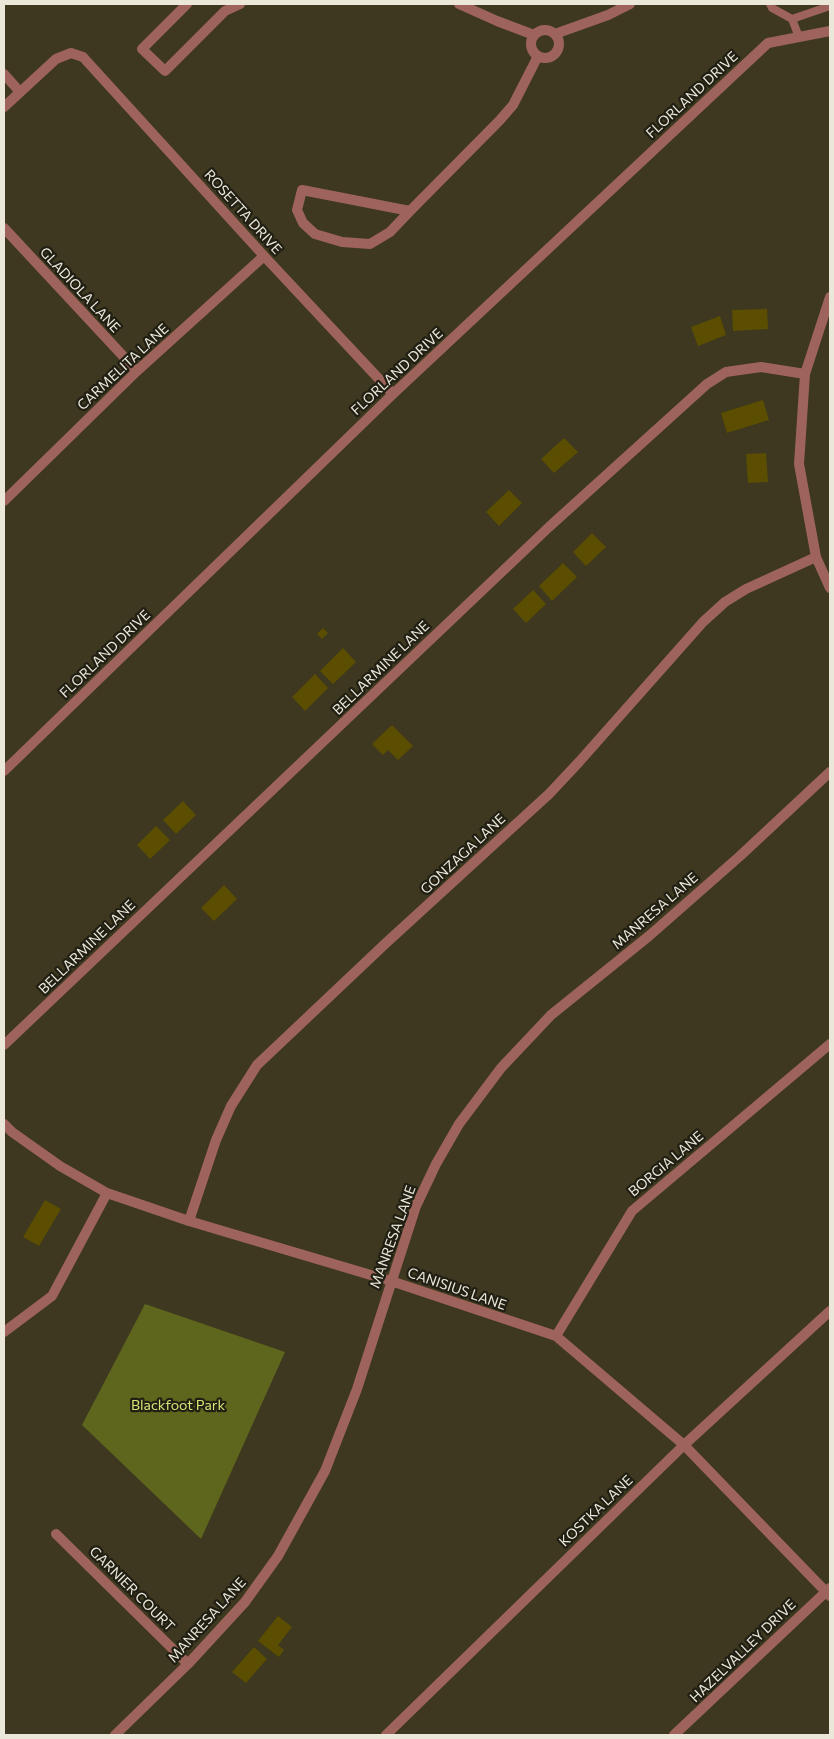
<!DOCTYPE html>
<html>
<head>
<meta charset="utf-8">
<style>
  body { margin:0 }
  #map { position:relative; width:834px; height:1739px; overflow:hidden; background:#3d381f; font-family:Commissioner,sans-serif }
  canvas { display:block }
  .frame { position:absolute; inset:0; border:5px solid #ebe8da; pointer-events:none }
</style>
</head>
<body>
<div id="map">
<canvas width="834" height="1739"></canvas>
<div class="frame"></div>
</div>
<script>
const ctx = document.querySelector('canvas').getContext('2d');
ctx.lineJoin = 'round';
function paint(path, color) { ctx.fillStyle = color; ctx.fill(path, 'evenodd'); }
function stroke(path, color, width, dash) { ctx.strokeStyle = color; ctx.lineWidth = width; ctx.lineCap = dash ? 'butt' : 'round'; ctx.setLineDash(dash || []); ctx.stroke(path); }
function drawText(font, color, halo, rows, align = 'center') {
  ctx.font = font + ' Commissioner,sans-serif'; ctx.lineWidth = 4.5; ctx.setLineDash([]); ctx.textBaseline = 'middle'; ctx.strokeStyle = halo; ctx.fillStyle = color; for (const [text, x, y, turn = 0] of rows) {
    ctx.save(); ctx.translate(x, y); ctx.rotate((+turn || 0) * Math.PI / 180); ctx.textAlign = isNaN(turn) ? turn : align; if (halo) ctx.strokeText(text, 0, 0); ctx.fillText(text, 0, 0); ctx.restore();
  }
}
paint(new Path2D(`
  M145 1304 285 1352 201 1539 82 1425Z`), '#5e661d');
paint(new Path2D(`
  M767 309 768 329 733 331 732 310Z
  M720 316 726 335 698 346 691 327Z
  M763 400 769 420 727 433 721 413Z
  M564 438 578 452 554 473 541 459Z
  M766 453 768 482 748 483 746 454Z
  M509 490 522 503 499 526 486 512Z
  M592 533 606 547 586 566 573 552Z
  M563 563 577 577 552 601 539 586Z
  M533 590 546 604 526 623 513 609Z
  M323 628 328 633 322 639 317 634Z
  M343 648 356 662 333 684 320 671Z
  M315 674 328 688 305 711 292 697Z
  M392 725 413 746 398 760 388 750 383 755 372 744Z
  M183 801 196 815 176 834 163 820Z
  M156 826 170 840 150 859 137 845Z
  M224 885 237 899 214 921 201 908Z
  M45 1200 61 1209 39 1246 23 1237Z
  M278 1616 292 1627 278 1645 284 1650 279 1657 258 1641Z
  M254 1647 267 1659 246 1683 232 1672Z`), '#5b4e00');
stroke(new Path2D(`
  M770 4 772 8 792 19
  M799 37 792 19 830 6`), '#9e645b', 8);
stroke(new Path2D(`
  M187 4 142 49 165 71 225 11 240 4
  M459 4 497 21 534 35
  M531 44a14 14 0 1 1 28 0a14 14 0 1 1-28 0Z
  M555 34 608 15 630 4
  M4 74 20 92
  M4 107 56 59 71 53 83 57 264 256 393 394
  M410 211 390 232 370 244 342 242 315 234 303 223 297 210 302 190 410 211 500 120 513 105 538 56
  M4 228 137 371
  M830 297 805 374 799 464 816 557 830 588
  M4 501 137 371 264 256
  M4 771 393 394 768 43 830 31
  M4 1045 549 527 707 384 726 372 761 367 805 374
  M4 1124 12 1132 60 1166 107 1193 189 1221 391 1281 556 1336 684 1445 830 1596
  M189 1221 216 1140 231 1106 257 1065 386 943 549 794 579 762 703 622 725 602 746 589 816 557
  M4 1332 52 1296 107 1193
  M556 1336 632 1211 830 1044
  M56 1534 188 1664
  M115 1735 188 1664 245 1602 278 1556 325 1471 357 1389 416 1206 436 1164 459 1124 501 1068 551 1015 649 936 740 856 830 772
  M386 1735 684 1445 830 1311
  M674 1735 830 1588`), '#9e645b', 10);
drawText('14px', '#ebe8da', '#211f14', [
  ["FLORLAND DRIVE",692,95,-43],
  ["ROSETTA DRIVE",243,212,48],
  ["GLADIOLA LANE",80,290,47],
  ["CARMELITA LANE",123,367,-43],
  ["FLORLAND DRIVE",397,372,-43],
  ["FLORLAND DRIVE",105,654,-44],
  ["BELLARMINE LANE",381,668,-44],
  ["GONZAGA LANE",463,854,-43],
  ["MANRESA LANE",655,911,-41],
  ["BELLARMINE LANE",87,947,-44],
  ["BORGIA LANE",666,1164,-40],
  ["MANRESA LANE",393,1237,-70],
  ["CANISIUS LANE",457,1289,19],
  ["KOSTKA LANE",596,1511,-44],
  ["GARNIER COURT",132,1589,45],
  ["MANRESA LANE",207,1620,-48],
  ["HAZELVALLEY DRIVE",743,1651,-44]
]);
drawText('14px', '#d6e574', '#211f14', [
  ["Blackfoot Park",178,1405]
]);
</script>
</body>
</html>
